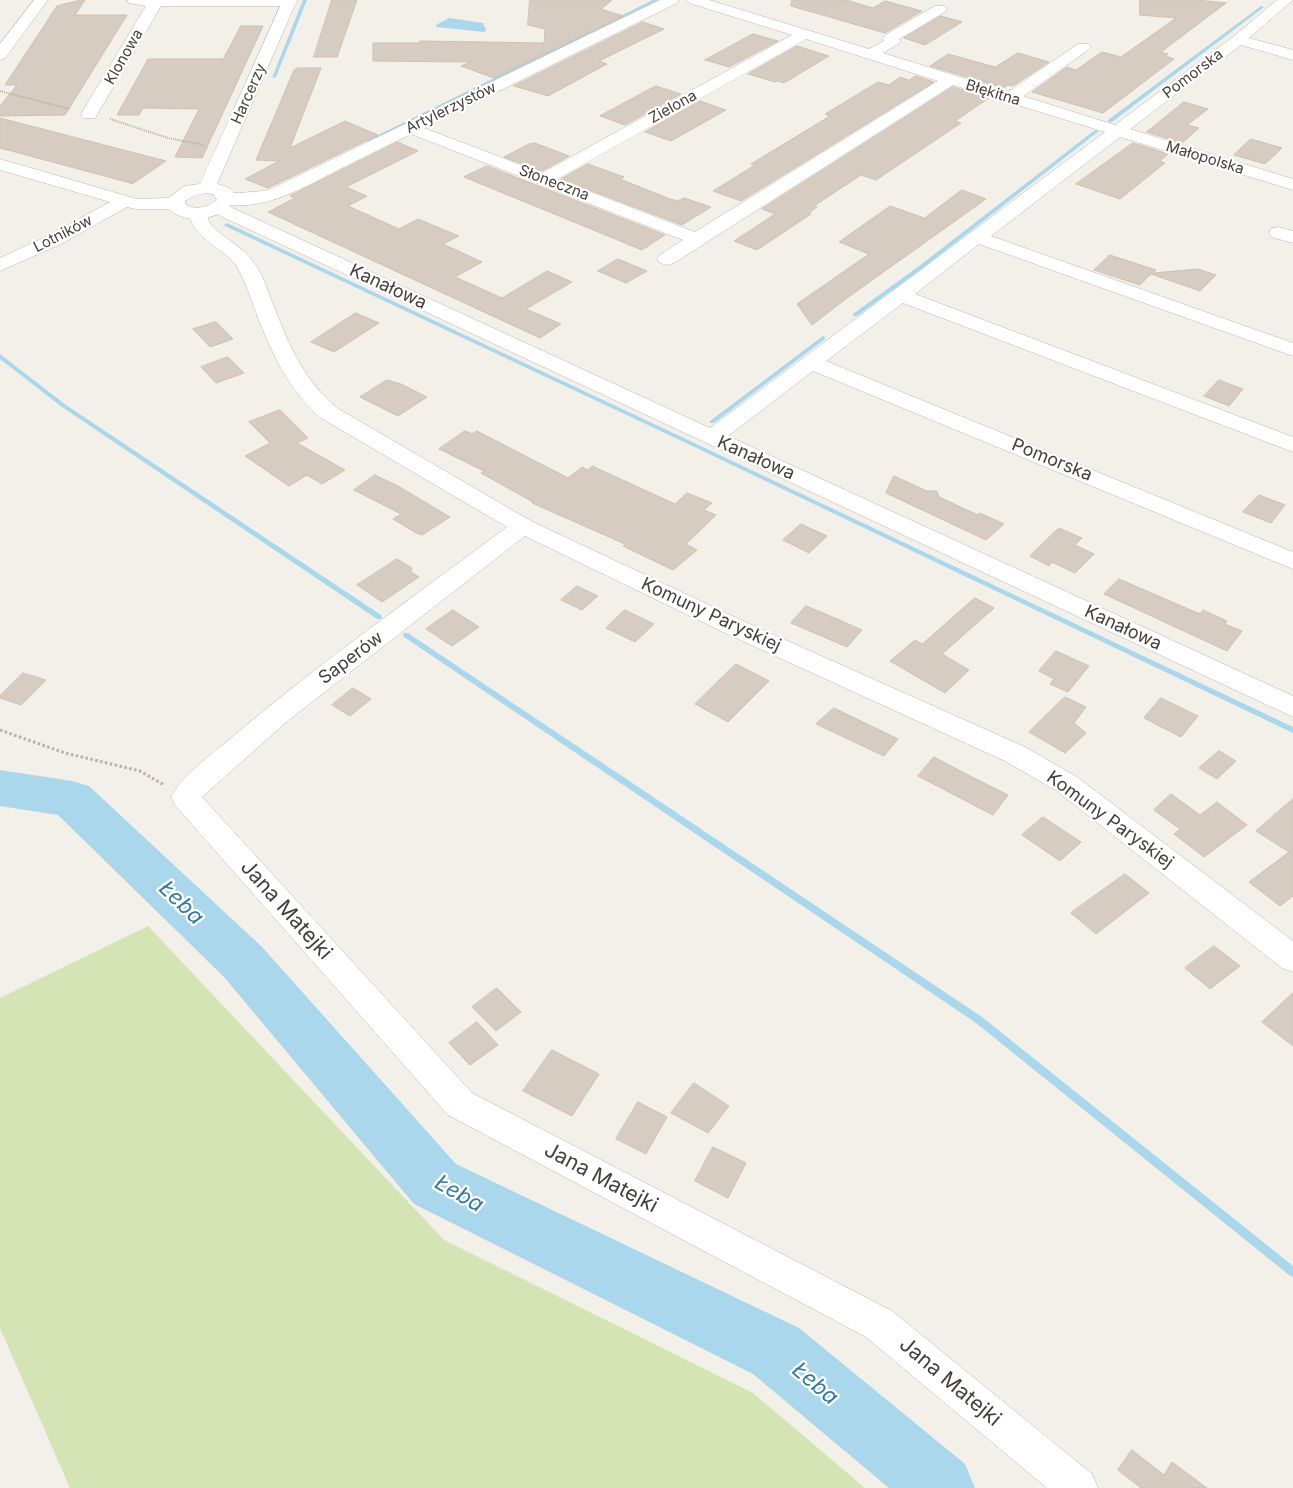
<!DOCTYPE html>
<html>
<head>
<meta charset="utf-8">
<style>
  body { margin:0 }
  canvas { display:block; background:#f3efe9 }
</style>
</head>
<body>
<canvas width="1293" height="1488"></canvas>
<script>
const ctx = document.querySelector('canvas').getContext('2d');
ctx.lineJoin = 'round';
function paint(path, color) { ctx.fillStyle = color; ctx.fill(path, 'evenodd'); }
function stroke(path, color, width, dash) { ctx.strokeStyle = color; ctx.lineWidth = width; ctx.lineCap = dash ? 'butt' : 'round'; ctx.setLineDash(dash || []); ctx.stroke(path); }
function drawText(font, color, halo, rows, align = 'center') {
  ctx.font = font + ' Inter,sans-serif'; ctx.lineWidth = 4.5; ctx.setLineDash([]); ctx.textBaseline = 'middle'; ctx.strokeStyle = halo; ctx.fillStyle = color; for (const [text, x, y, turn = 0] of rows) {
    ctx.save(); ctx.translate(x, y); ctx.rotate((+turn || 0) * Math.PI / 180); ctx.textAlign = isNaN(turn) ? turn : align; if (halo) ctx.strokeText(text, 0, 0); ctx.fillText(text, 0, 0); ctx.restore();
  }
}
paint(new Path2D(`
  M148 926 444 1240 753 1393 865 1488H70L0 1328V998Z`), '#d4e4b5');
paint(new Path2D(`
  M449 18 483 23 486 30 484 32 437 27 436 25Z`), '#aad7eb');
paint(new Path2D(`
  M303 0H307L276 77 272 78Z
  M653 0H658L370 142 366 141Z
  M1261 6 1264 7 1112 122H1108V120Z
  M1095 130 1099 131 923 268 857 316H853V314L919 266Z
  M227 223 688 440 1293 727V733L684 442 225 226 224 225Z
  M823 336 825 337V339L714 423H710V421Z
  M0 354 66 405 381 615 382 617 381 619H377L62 407 0 359Z
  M404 633H408L982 1017 1293 1266V1277L1289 1275 976 1023 404 637 403 635Z`), '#aad7eb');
paint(new Path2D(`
  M0 770 72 781 89 786 262 947 456 1164 799 1328 965 1464 975 1488H889L753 1374 414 1204 224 977 58 815 0 806Z`), '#aad7eb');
const building = new Path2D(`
  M81 0H85L75 15H127L65 115 0 116V106L17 85H5L57 6Z
  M332 0H357L337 57H314Z
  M530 0H612L601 9 623 16 494 78 461 66 471 62 373 61V43H419L420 41 544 43 545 29 528 25Z
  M792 0H846L873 8 885 1 922 11 885 33 791 6Z
  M1140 0H1197L1226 3 1161 52 1168 54 1166 56 1174 59 1103 113 1032 92 1067 67 1076 70 1102 52 1121 57 1176 18 1140 15Z
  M941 16 962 22 925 45 904 38Z
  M643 22 664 29 599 61 607 64 548 96 514 86Z
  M241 26H263L202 158 175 157 199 109 143 108 139 115H117L148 59H223Z
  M753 34 778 41 729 67 705 60Z
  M797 46 829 56 784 83 778 81 775 82 748 74Z
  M1018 53 1049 62 1013 86 1008 85 1003 88 930 66 948 54 995 67Z
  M298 68H321L290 148 345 121 378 135 268 188 245 179 279 161 256 160 294 70Z
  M916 76 934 82 741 201 713 191 755 165 751 164 830 116 825 114 878 82 889 85 900 77 909 80Z
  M656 86 681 94 625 125 600 116Z
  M953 87 989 98 955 121 961 123 876 180 861 175 814 206 817 207 809 213 811 214 757 250 734 241 775 214 762 209Z
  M700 101 726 110 671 141 645 132Z
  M1184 102 1208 109 1187 125 1199 128 1182 143 1147 132Z
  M0 118 166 161 132 184 127 182 0 148Z
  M1251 139 1282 148 1265 164 1234 155Z
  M398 142 418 151 346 187 367 196 348 206 399 229 418 219 459 236 443 244 482 262 455 277 502 298 547 271 572 282 526 309 561 324 540 338 268 212 295 198 290 196Z
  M535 143 569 156 542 171 504 157 529 144Z
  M1133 143 1168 154 1160 161 1165 163 1120 199 1076 184Z
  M588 164 624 177 620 179 670 199 678 201 684 198 711 207 682 225 561 179Z
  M487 166 665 235 642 250 464 177Z
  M962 190 986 199 847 298 812 325 797 304 869 254 839 242 890 206 924 218Z
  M1110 255 1156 270 1153 273 1198 269 1216 275 1200 291 1151 274 1140 285 1094 270Z
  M618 259 647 271 626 283 598 271Z
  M356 313 379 323 334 352 311 342Z
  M216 322 233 339 210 347 193 329Z
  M228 357 244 373 216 383 201 367Z
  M387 380 401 384 427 397 398 416 360 397Z
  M1219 380 1243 389 1229 406 1204 396Z
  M280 410 308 438 297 443 345 470 322 484 307 475 289 486 245 456 270 443 249 422Z
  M465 431 472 434 477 431 568 478 582 467 588 470 592 466 675 504 687 493 712 503 704 510 716 515 686 544 697 550 673 570 623 546 625 544 532 503 533 502 481 473 484 471 439 449Z
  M375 475 398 486 450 517 422 535 416 533 393 519 401 514 354 490Z
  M894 476 927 491H937L939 497 978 515 980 513 1004 524 986 540 886 493Z
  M1259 495 1285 505 1271 523 1243 512Z
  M801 524 827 536 809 553 783 540Z
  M1059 528 1082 538 1075 545 1094 554 1075 573 1052 562 1049 566 1030 556Z
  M397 559 412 568 411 572 419 577 382 602 357 585Z
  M1119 579 1200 614 1203 610 1227 621 1225 624 1242 631 1227 651 1104 594Z
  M577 586 598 596 582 610 561 600Z
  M975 598 994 608 942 654 969 670 945 693 890 661 915 640 922 644Z
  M806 606 835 618 862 630 847 647 791 623Z
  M453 610 479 627 452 646 426 629Z
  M625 610 654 624 635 642 606 628Z
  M1056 651 1089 666 1068 692 1050 684 1054 679 1039 671Z
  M736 664 769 681 728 722 695 704Z
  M23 673 46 680 21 705 0 698V696Z
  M353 688 371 699 350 716 332 705Z
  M1065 697 1086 707 1074 723 1086 733 1065 753 1029 732Z
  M1161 698 1198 716 1181 737 1144 718Z
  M834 708 898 739 884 756 816 724Z
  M1219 751 1236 761 1217 779 1199 768Z
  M934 757 970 776 1008 795 993 815 918 776Z
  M1171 794 1200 815 1217 802 1247 825 1204 857 1174 834 1180 829 1154 810Z
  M1293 799V896L1280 906 1249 882 1289 852 1256 831Z
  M1043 817 1081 842 1060 861 1022 835Z
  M1125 874 1149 893 1096 934 1071 913Z
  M1214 946 1240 966 1210 989 1185 968Z
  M497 988 521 1012 496 1031 472 1007Z
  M1293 993V1046L1262 1022Z
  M477 1022 498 1045 470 1065 449 1043Z
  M552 1050 599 1074 572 1116 523 1091Z
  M694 1083 729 1106 708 1133 671 1113Z
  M638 1102 667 1117 646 1154 616 1139Z
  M713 1147 746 1163 728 1198 695 1181Z
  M1132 1450 1164 1475 1172 1462 1207 1488H1141L1118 1470Z`);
paint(building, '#d7ccc2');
stroke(building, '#cec1b3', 1);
const minor = new Path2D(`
  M34 0H48L5 58 0 60V44Z
  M127 0H296L297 2 295 5 290 6H161L95 118H83L81 114 146 6 129 3Z
  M660 0H679L677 3 424 128 542 173 792 35 689 3 687 0H709L869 49 884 41 882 38 885 35 935 6H945L947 9 945 12 899 39 901 42 883 53 1008 92 1078 44H1088L1091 47 1088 50 1023 96 1115 125 1233 37 1277 0H1293L1249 38 1293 50V60L1241 45 1130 129 1293 179V190L1120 137 991 236 1293 343V356L979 244 915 294 1293 437V452L903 303 826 361 1293 552V569L813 371 728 436 1293 696V717L212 212 209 208 212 204 218 203 224 204 710 428 1105 132 953 85 674 263 667 265 660 263 657 259 660 255 683 240 411 134C386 146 362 158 338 170 302 188 262 213 221 203L218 199 221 195C237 191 254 194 271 189ZM806 39 938 81 695 232 557 179Z
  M198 208 204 209C208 214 207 219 210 223 224 240 243 245 257 267 265 280 269 295 275 309 290 348 305 381 337 408L531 521 743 621 1025 747 1077 777 1293 941V972L1282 968 1057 791 1005 761 725 633 525 536 285 723 202 797 472 1093 892 1311 1092 1474 1098 1488H1047L866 1337 448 1115 175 805 171 797C183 774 216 751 236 734 322 661 416 595 507 527L321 418C289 390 272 354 257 315 251 298 245 281 236 265 223 248 192 237 189 213L192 209Z
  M1278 227 1293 231V243L1271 237 1269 233 1271 229Z`);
const tertiary = new Path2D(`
  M283 0H297L217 184C267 195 199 238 169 209H136L127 207 61 244 0 271V258L47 236 110 202 0 170V159L137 199 168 198 185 186 200 184ZM207 193 213 194 217 200C207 207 196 211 185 204V201L196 195Z`);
stroke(minor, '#beb6ac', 1);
stroke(tertiary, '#beb6ac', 1);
stroke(new Path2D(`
  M0 91 70 109
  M110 119 168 138 204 145`), '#beb09e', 2, [1, 1]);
stroke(new Path2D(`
  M0 730 65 753 140 771 164 785`), '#beb09e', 3, [2.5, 2.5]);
paint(minor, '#fff');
paint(tertiary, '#fff');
drawText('15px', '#463f38', '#fff', [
  ["Klonowa",124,57,-60],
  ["Pomorska",1193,74,-37],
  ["Błękitna",993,93,17],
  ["Harcerzy",249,94,-66],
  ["Zielona",673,107,-29],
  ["Artylerzystów",451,108,-26],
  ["Małopolska",1205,158,17],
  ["Słoneczna",554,183,21],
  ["Lotników",63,234,-27]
]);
drawText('18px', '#463f38', '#fff', [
  ["Kanałowa",388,287,25],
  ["Kanałowa",756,458,24],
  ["Pomorska",1052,460,22],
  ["Komuny Paryskiej",711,615,25],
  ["Kanałowa",1123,628,25],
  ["Saperów",351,658,-37],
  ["Komuny Paryskiej",1110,820,36]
]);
drawText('21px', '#463f38', '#fff', [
  ["Jana Matejki",286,910,48],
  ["Jana Matejki",601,1178,28],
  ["Jana Matejki",950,1382,40]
]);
drawText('italic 22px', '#357a9b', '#fff', [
  ["Łeba",181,903,44],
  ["Łeba",459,1194,30],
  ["Łeba",815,1384,40]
]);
</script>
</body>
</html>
